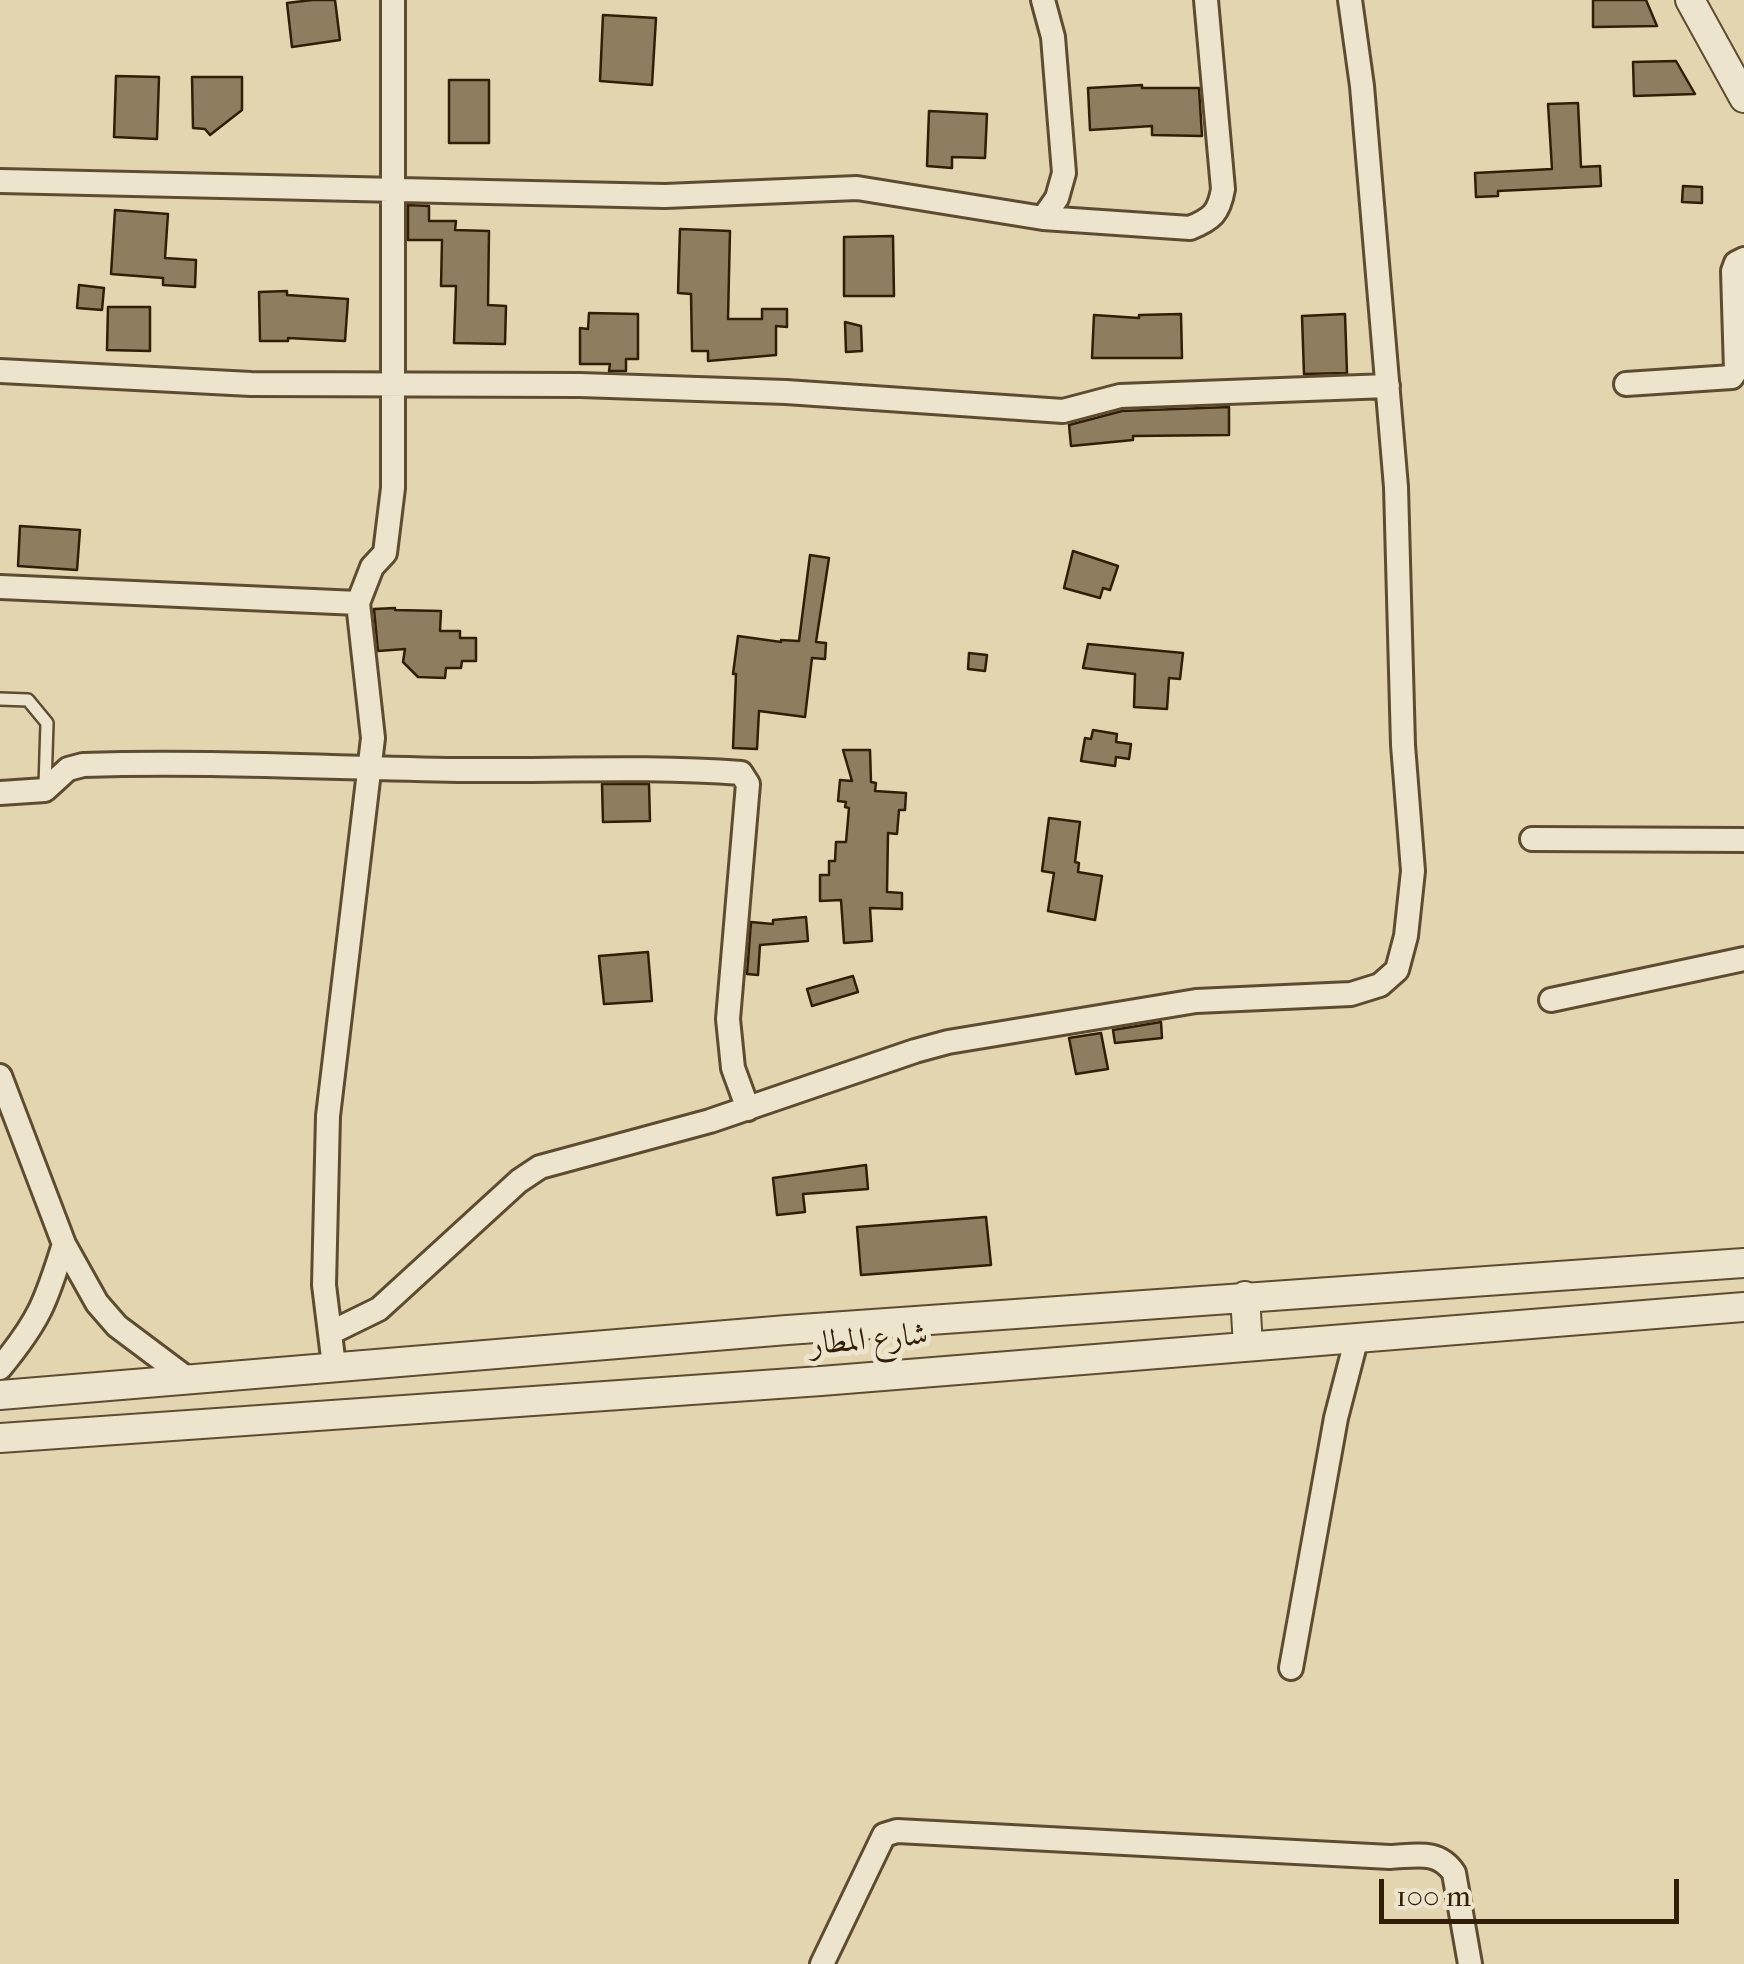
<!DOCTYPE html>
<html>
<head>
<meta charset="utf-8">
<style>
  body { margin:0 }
  #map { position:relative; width:1744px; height:1964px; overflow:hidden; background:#e2d5b0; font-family:"IM FELL French Canon",serif }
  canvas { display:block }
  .scale { position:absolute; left:1379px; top:1879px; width:300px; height:45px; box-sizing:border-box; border:5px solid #321e06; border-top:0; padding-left:12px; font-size:30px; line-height:35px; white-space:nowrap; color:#321e06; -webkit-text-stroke:8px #ece4cc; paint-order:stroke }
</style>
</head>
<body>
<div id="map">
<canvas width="1744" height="1964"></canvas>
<div class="scale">100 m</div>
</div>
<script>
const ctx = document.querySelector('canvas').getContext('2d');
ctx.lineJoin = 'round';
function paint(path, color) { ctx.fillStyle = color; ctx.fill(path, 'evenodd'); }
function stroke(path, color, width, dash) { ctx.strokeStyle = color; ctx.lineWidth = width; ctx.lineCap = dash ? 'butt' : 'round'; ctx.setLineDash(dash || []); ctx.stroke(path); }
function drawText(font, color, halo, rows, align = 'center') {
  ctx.font = font + ' "IM FELL French Canon",Amiri,serif'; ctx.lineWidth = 10; ctx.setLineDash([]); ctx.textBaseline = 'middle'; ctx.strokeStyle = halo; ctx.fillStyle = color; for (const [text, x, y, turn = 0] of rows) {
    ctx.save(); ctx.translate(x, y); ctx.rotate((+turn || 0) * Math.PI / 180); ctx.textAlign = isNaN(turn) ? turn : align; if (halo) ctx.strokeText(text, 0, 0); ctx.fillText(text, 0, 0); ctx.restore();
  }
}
const building = new Path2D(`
  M312 0H335L340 40 292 47 287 3Z
  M1593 0H1646L1657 26 1593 27Z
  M603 15 656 18 652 85 600 81Z
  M1676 61 1695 94 1634 96 1633 62Z
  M116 76 159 77 157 139 114 137Z
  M192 77H242V110L210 135 205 129 193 128Z
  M449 80H489V143H449Z
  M1142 85V88H1199L1202 136 1152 135V126L1090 130 1088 88Z
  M1578 103 1581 167 1600 166 1601 186 1498 191V196L1476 197 1475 173 1552 169 1548 104Z
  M929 111 987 114 985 158 952 157V168L927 166Z
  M1683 186 1702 187V203L1682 202Z
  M408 205 429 206V221H456L455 230 489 231 488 305 506 306 505 344 454 343 456 286H441L442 240H408Z
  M115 210 168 214 165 258 196 260 195 287 163 285V278L111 274Z
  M680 229 730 231 728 319H762V309H787V327L776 326V355L708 361V351H692L691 294 678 293Z
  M893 236 894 296H844V237Z
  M79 285 104 288 102 310 77 308Z
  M287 291V295L348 299 345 341 288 338V341H260L259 292Z
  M108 307H150V351L107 350Z
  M589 313 638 314V359H626V371H609L610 364H580V328L588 329Z
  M1181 314 1182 358H1092L1094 315 1139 318V315Z
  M1345 314 1347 373 1304 374 1302 316Z
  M845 322 861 326 862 351 846 352Z
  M1229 407V435L1133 436V440L1071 446 1069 425 1122 411Z
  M20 526 80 530 77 570 18 566Z
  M1073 551 1118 566 1110 590 1103 588 1100 598 1064 588Z
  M810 555 829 558 816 642 826 643 825 659 812 658 805 717 759 711 757 749 733 748 736 674H733L738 636 781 642V640L799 641Z
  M395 608V610L441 611 440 631H460V638H476V661H462L461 668H446L445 678 418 677 403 662 405 649 378 651 374 609Z
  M1088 644 1183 653 1180 679 1169 678 1167 709 1134 707 1135 674 1083 668Z
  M969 653 987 655 985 671 968 669Z
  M1093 730 1117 734 1116 742 1131 744 1129 759 1116 757 1115 766 1081 761 1085 738 1091 739Z
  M843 750H870L871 782 876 783 875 791 906 793 905 810H899L897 834 888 833 887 892 902 893V909L870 908 872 941 844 943 841 900 820 901V875H829V861H835L836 842H846L849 808 845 807 846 802 838 801 840 780 852 781Z
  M602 784H649L650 821 603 822Z
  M1049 818 1080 822 1075 862 1079 863 1078 872 1102 876 1095 920 1048 911 1054 873 1042 871Z
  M806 917 808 941 760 945 758 975 747 974 751 922 773 924V920Z
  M648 952 652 1001 604 1004 599 956Z
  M853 976 858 992 812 1006 807 989Z
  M1161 1022 1162 1038 1115 1043 1113 1030Z
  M1101 1033 1108 1069 1076 1074 1069 1038Z
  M866 1165 868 1189 803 1194 805 1212 777 1215 773 1178Z
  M986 1217 991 1265 861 1275 857 1227Z`);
paint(building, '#8e7d5e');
stroke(building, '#321e06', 2.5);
const service = new Path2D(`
  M0 699 28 700 47 723 45 786`);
const minor = new Path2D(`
  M1043 0 1053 37 1064 173 1057 198 1043 218
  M0 181 665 196 857 188 1043 218 1190 228C1212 219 1219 213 1223 189L1206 0
  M0 371 251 384 580 385 786 392 1063 411 1120 396 1388 386
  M1626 384 1732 377 1736 371 1733 271 1736 263 1744 259
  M0 587 358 603
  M0 793 45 790 68 769 83 765C208 761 332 768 458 770 552 771 647 766 741 773L748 784 728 1019 733 1068 748 1109
  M1532 839 1744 840
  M1551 1000 1744 959
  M0 1076 64 1244 97 1303 117 1326 189 1380
  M330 1333 379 1309 519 1181 540 1167 710 1121 915 1051 948 1042 1196 1001 1351 994 1380 985 1397 970 1406 936 1413 871 1403 745 1396 487 1362 86 1350 0
  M334 1366 324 1285 328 1116 373 738 358 603 372 567 385 553 393 488V0
  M0 1368C39 1321 46 1302 64 1244
  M1291 1668 1336 1418 1357 1337
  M822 1964 884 1835 897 1831 1390 1857C1415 1856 1438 1849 1454 1873L1470 1964`);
const tertiary = new Path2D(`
  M1690 0 1744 98
  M1245 1296 1248 1346
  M0 1395 787 1330 1744 1263
  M0 1438 821 1381 1744 1307`);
stroke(service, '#5e4c30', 16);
stroke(minor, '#5e4c30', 28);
stroke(tertiary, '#5e4c30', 32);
stroke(service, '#ece4cc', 11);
stroke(minor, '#ece4cc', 22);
stroke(tertiary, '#ece4cc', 28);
drawText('32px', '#321e06', '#ece4cc', [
  ["شارع المطار",869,1341,-5]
]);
</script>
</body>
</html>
